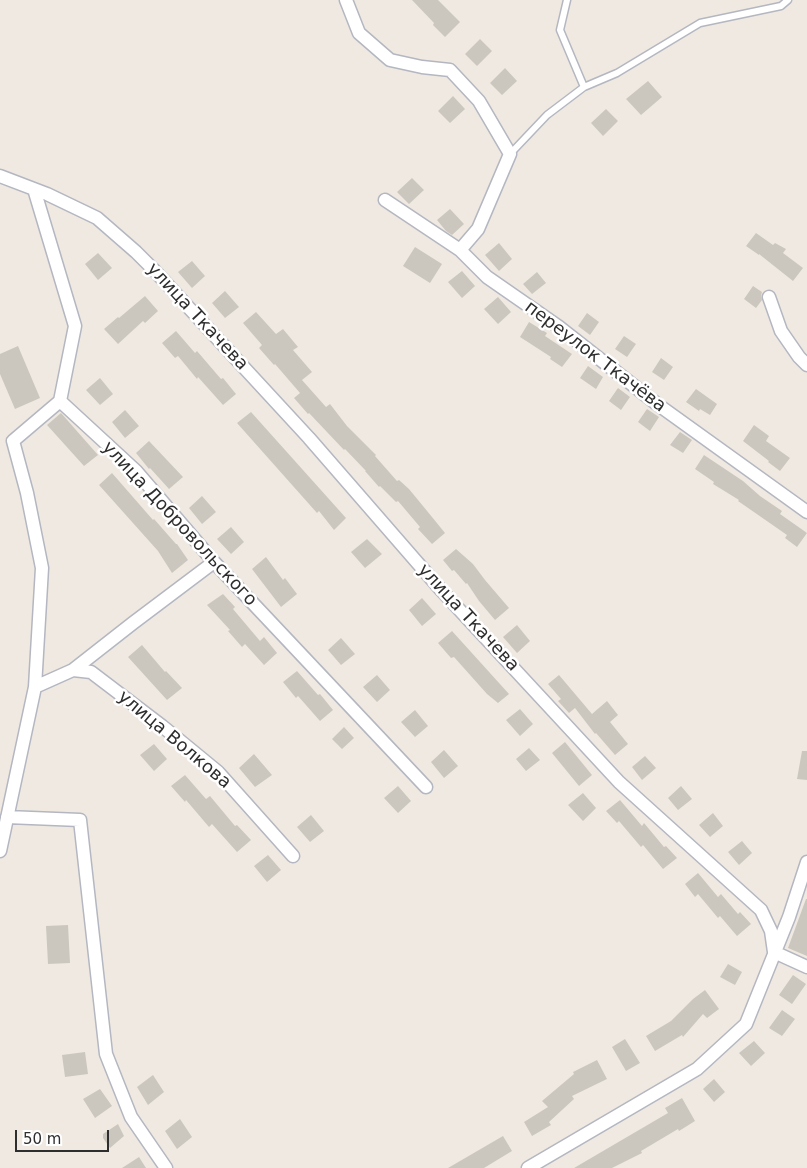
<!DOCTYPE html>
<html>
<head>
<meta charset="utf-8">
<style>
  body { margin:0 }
  #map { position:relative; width:807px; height:1168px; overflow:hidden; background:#efe9e1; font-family:"DejaVu Sans",sans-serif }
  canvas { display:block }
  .scale { position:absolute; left:15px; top:1130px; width:94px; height:22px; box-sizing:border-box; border:2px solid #2e2e2e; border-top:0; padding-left:6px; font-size:15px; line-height:18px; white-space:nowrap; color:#2e2e2e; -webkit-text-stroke:4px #fff; paint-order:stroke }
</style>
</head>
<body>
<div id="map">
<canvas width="807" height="1168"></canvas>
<div class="scale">50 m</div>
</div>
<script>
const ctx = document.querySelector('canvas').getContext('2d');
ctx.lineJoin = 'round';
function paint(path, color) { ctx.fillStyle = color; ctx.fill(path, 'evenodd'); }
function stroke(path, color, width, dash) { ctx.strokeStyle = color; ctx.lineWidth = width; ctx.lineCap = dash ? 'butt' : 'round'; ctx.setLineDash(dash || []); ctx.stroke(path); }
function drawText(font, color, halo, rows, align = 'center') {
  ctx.font = font + ' "DejaVu Sans",sans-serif'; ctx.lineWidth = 5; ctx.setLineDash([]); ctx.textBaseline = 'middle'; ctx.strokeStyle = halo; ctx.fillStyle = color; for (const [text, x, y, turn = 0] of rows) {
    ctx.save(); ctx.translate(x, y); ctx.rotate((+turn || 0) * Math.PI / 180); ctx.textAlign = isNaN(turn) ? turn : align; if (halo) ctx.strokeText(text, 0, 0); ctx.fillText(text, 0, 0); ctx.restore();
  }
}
paint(new Path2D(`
  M412 0H438L460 22 445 37 433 25 434 23Z
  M480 39 492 51 477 66 465 54Z
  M505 68 517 81 502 95 490 83Z
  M648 81 662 97 641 115 626 99Z
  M453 96 465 109 450 123 438 111Z
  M606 109 618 121 603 136 591 123Z
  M412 178 424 190 409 204 397 192Z
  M450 209 464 224 452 235 446 231 437 220Z
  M756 233 773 245 775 243 786 249 783 253 803 268 793 281 759 254V255L746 246Z
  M499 243 512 259 499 271 485 255Z
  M415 247 442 264 430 283 403 266Z
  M98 253 112 268 98 280 85 264Z
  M192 261 205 276 192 288 178 272Z
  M462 271 475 286 462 298 448 282Z
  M537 272 546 283 532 294 523 284Z
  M753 286 762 292 761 296 762 300 756 308 744 299Z
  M225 291 239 307 225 318 212 303Z
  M145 296 158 311 145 323 143 321 118 344 104 329 118 317 119 318Z
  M498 297 511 312 498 324 484 309Z
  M256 312 276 334 283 329 298 347 293 350 312 372 302 380 326 407 330 404 347 426 376 455 375 456 397 481 399 480 409 489 432 517 445 533 432 544 418 529 420 527 398 501 396 502 380 486 379 487 365 471H366L345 449 344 450 309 413 308 414 294 398 300 393 275 364 274 365 259 348 262 345 243 323Z
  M587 313 599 322 590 335 578 326Z
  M529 322 547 333 545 336 572 354 562 367 550 359 551 357 520 337Z
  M176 331 195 353 197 351 221 379 223 378 236 394 223 405 198 377 197 379 178 356 175 358 162 343Z
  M624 336 636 344 627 357 615 349Z
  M18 346 40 398 15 409 0 374V354Z
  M661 358 673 367 664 380 652 372Z
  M588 366 603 377 596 389 580 378Z
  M100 378 113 394 100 405 86 390Z
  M618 388 630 397 621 410 609 401Z
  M696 389 717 404 710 415 700 409 699 411 686 402Z
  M647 409 659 417 650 431 638 422Z
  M125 410 139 426 125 438 112 422Z
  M251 412 346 518 334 530 319 511 317 513 237 423Z
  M61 413 98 455 84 466 47 425Z
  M754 425 769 436 766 441 790 458 780 471 768 462 769 461 743 441Z
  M680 432 692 440 683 453 670 445Z
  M149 441 183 477 169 489 150 468 149 469 136 453Z
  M704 455 743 481 760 496 782 511 780 514 807 533 797 547 785 538 787 535 751 510 738 501 739 500 713 484 714 482 695 469Z
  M112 473 153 520 154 519 176 544H177L188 560 172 573 158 551 99 485Z
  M202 496 216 512 202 524 189 508Z
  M231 527 244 542 231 554 217 539Z
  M367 539 382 554 365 568 351 552Z
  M456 549 473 564 485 580 509 608 495 620 479 601 467 583 466 584 454 570 452 571 443 560Z
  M266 557 283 580 285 578 297 594 281 607 252 569Z
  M223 594 235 607 233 609 260 641 264 637 277 653 264 665 245 644 242 647 228 631 230 630 207 605Z
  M422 598 436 614 422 626 409 610Z
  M517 625 530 641 517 653 503 637Z
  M452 631 509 694 498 703 487 694 454 657 451 658 438 643Z
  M341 638 355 654 341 665 328 650Z
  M142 645 165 672 166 671 182 688 167 700 128 657Z
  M297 671 318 695 320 694 333 710 320 721 298 696 296 698 283 682Z
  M377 675 390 690 377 702 363 687Z
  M559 675 592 714 607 701 618 715 610 722 628 744 615 755 596 733 595 734 575 708 569 713 558 701 561 699 548 684Z
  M520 709 533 724 520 736 506 720Z
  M415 710 428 726 415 737 401 722Z
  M344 727 354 738 342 749 332 739Z
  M565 742 592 775 579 786 552 753Z
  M154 744 167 759 154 771 140 755Z
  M529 748 540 760 526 771 516 759Z
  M444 750 458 766 444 778 431 762Z
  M802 751H807V780L797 779Z
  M254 754 272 775 255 787 239 768Z
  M645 756 656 768 642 780 632 767Z
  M185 775 206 799 210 796 235 826 237 825 251 840 237 852 212 824 209 827 186 800 185 802 171 786Z
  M398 786 411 801 398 813 384 798Z
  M681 786 692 799 678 810 668 798Z
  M583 793 596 808 583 821 568 805Z
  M620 800 642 826 644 823 664 847 666 846 677 858 663 869 643 845 641 847 619 821 617 823 606 811Z
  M713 813 723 826 710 837 699 825Z
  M311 815 324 831 310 842 297 827Z
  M742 841 752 853 739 865 728 852Z
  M268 855 281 870 267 882 254 866Z
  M698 873 718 897 721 894 738 914 740 912 751 924 737 936 720 916 718 918 698 894 695 897 685 884Z
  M806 899H807V956L788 948Z
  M68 925 70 963 48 964 46 926Z
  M728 964 742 972 735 985 720 977Z
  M793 975 806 984 792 1004 779 995Z
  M705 990 719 1009 707 1018 703 1014 683 1037 682 1035 655 1051 646 1036 671 1021 693 999Z
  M782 1010 795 1019 782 1036 769 1028Z
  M625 1039 640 1063 626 1071 612 1047Z
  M754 1041 765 1053 751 1066 739 1053Z
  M85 1052 88 1074 65 1077 62 1055Z
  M597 1060 607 1079 572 1096 574 1099 549 1122 551 1125 532 1136 524 1122 548 1107 542 1101 574 1074 573 1072Z
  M153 1075 164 1092 148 1105 137 1087Z
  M714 1079 725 1092 714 1102 703 1089Z
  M100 1089 112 1106 95 1118 83 1099Z
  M682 1098 695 1121 679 1131 678 1129 641 1151 642 1153 612 1168H574L668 1113 665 1108Z
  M180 1119 192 1137 177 1149 165 1131Z
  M118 1124 124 1136 110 1148 103 1138V1134Z
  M503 1136 512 1151 484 1168H448Z
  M139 1157 146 1168H122Z`), '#cbc7bf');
const service = new Path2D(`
  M567 0 560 30 584 87
  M510 154 547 115 584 87 617 73 700 23 781 6 788 0`);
const minor = new Path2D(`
  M346 0 359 33 390 60 422 67 450 70 479 101 510 154 478 229 460 250
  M0 176 47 194 97 218 136 252 154 270 309 438 442 591 619 782 761 910 771 931 774 952 807 967
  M34 189 75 326 60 401 136 471 214 562 426 787
  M385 200 460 250 487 277 559 327 657 404 807 512
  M769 297 781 331 799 357 807 365
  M73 670 133 623 214 562
  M35 687 73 670 91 672 162 726 218 772 293 856
  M7 817 80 820 106 1054 131 1117 166 1168
  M0 851 35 687 42 568 27 493 13 441 60 401
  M528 1168 697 1069 746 1024 789 917 807 862`);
stroke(service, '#b4b7c1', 9);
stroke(minor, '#b4b7c1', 15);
stroke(service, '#fff', 6);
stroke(minor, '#fff', 12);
drawText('18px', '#2e2e2e', '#fff', [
  ["улица Ткачева",197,317,47],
  ["переулок Ткачёва",595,357,37],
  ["улица Добровольского",179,524,47],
  ["улица Ткачева",468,618,47],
  ["улица Волкова",174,740,40]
]);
</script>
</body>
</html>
